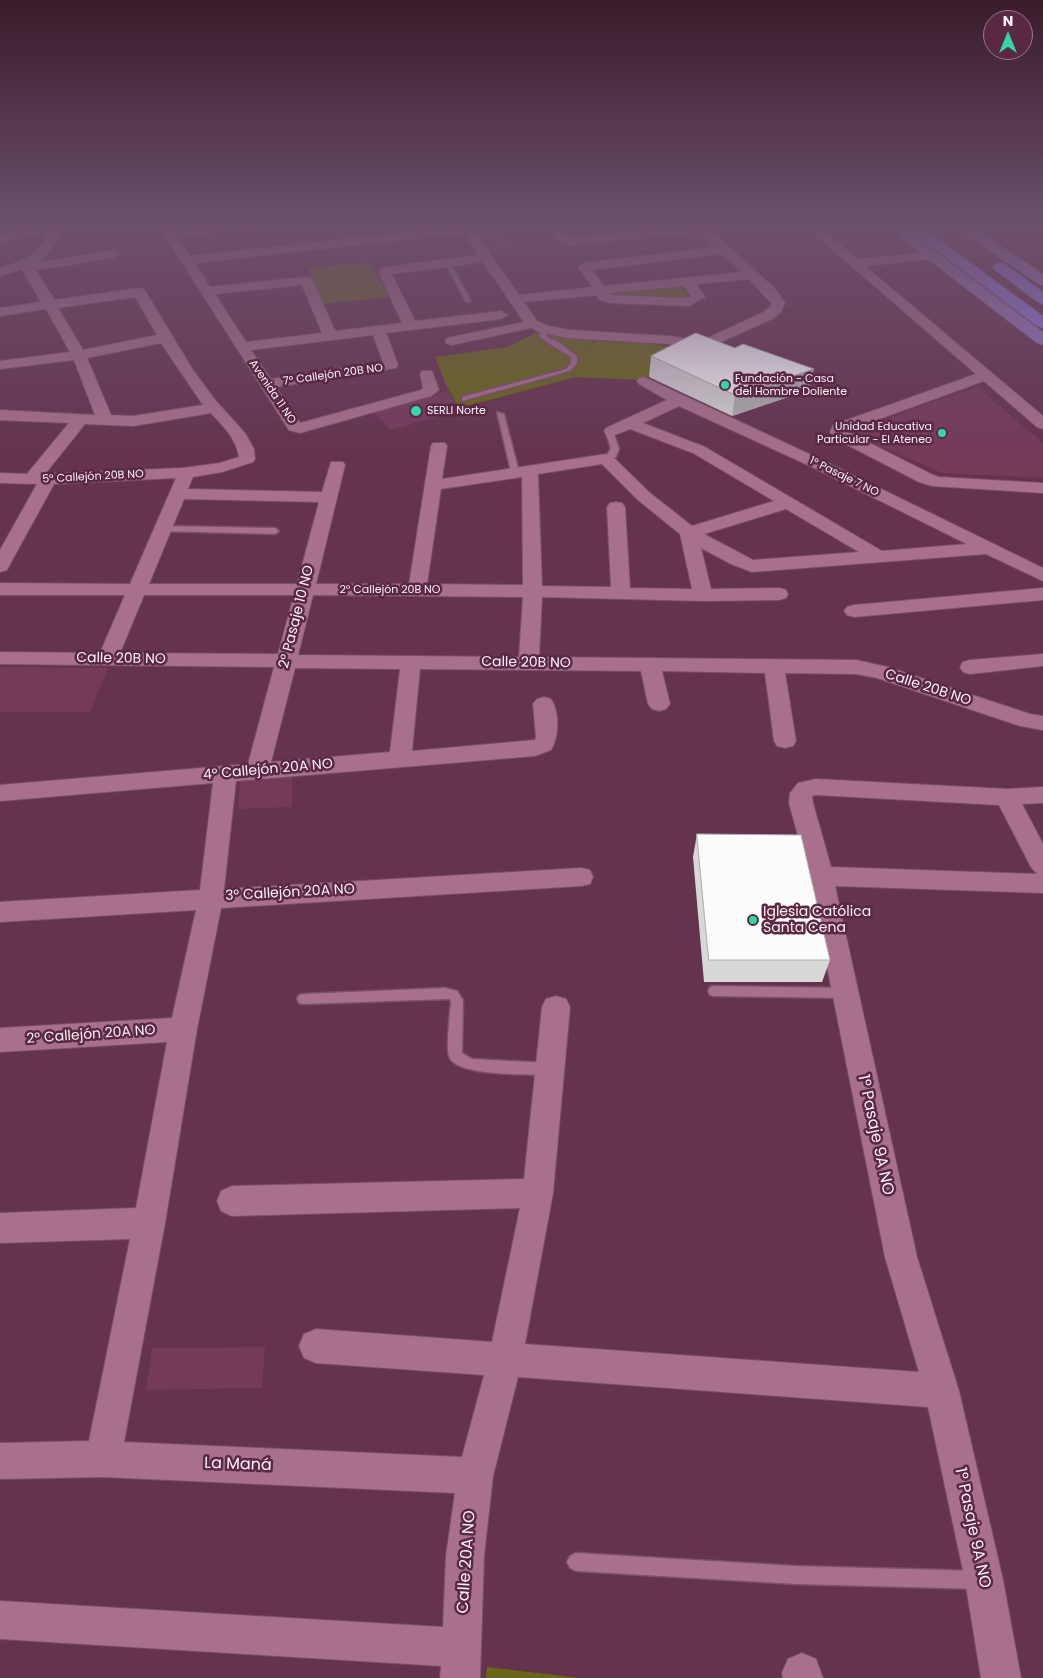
<!DOCTYPE html>
<html>
<head>
<meta charset="utf-8">
<style>
  body { margin:0 }
  #map { position:relative; width:1043px; height:1678px; overflow:hidden; background:#65334d; font-family:Poppins,sans-serif }
  canvas { display:block }
  .north { position:absolute; left:983px; top:10px; width:50px; height:50px; box-sizing:border-box; background:#592843; border:1px solid #9a788a; border-radius:50%; rotate:0deg; font-size:14px; font-weight:700; line-height:20px; text-align:center; color:#fceff5 }
  .north::after { content:''; display:block; margin:auto; width:18px; height:22px; background:#37d4a6; clip-path:polygon(50% 0,100% 100%,50% 72%,0 100%) }
</style>
</head>
<body>
<div id="map">
<canvas width="1043" height="1678"></canvas>
<div class="north">N</div>
</div>
<script>
const ctx = document.querySelector('canvas').getContext('2d');
ctx.lineJoin = 'round';
function paint(path, color) { ctx.fillStyle = color; ctx.fill(path, 'evenodd'); }
function stroke(path, color, width, dash) { ctx.strokeStyle = color; ctx.lineWidth = width; ctx.lineCap = dash ? 'butt' : 'round'; ctx.setLineDash(dash || []); ctx.stroke(path); }
function drawText(font, color, halo, rows, align = 'center') {
  ctx.font = font + ' Poppins,sans-serif'; ctx.lineWidth = 5; ctx.setLineDash([]); ctx.textBaseline = 'middle'; ctx.strokeStyle = halo; ctx.fillStyle = color; for (const [text, x, y, turn = 0] of rows) {
    ctx.save(); ctx.translate(x, y); ctx.rotate((+turn || 0) * Math.PI / 180); ctx.textAlign = isNaN(turn) ? turn : align; if (halo) ctx.strokeText(text, 0, 0); ctx.fillText(text, 0, 0); ctx.restore();
  }
}
paint(new Path2D(`
  M505 225 513 236 481 239 474 227Z
  M968 225H1043V231L984 236Z
  M515 241 521 251 494 254 486 243Z
  M977 387 1043 443V478L942 473 853 434V432L927 404Z
  M448 391 459 410 391 430 373 412Z
  M0 667 108 668 90 712H0Z
  M292 774V807L238 809 240 779Z
  M265 1347 262 1388 146 1390 152 1348Z`), '#743a58');
paint(new Path2D(`
  M370 262 389 297 321 304 308 268Z
  M679 283 688 294 687 297 682 299 612 297 606 291Z
  M536 333 594 340 590 347 595 341C629 342 661 342 694 353L643 380 573 377 582 357 572 378 459 408 447 387 435 357 507 347Z
  M487 1667 579 1678H486Z`), '#696716');
const lane = new Path2D(`
  M445 262 450 263 471 301 470 302 465 301Z
  M546 328 549 330 546 336 561 344 577 356V363L570 371 462 401V397L566 369 571 363V357C563 351 542 341 539 335Z
  M497 412 504 414 519 472 518 474 511 472Z
  M609 429 616 431 614 434 619 449 616 457 606 461 602 459C614 449 611 448 606 434Z
  M163 526 275 528 279 531 275 534 160 531V527Z
  M714 986 845 988 849 989 851 993 849 997 845 998 714 996 710 995 708 991 710 987Z
  M445 988 457 991 463 1000 462 1053 472 1059 549 1063 554 1065 556 1069 554 1073 549 1075C529 1074 455 1077 449 1056 446 1046 450 1014 451 1001L449 999 303 1004 299 1003 297 999 299 995 303 994Z
  M576 1553 796 1566 980 1571 986 1574 989 1580 986 1586 980 1589 796 1584 576 1571 570 1568 567 1562 570 1556Z`);
const street = new Path2D(`
  M38 225H80L78 228 57 232 59 235C54 248 47 256 36 263L113 250 119 254 113 258 36 270 54 300 139 288 144 289 193 370 216 401 245 433 254 449 255 459 253 462 222 472 193 477 188 489 322 492 331 462H343L345 465 316 584H409L431 446 433 443H445L447 446 442 479 606 454 612 456 650 493 692 526 774 501 693 453 630 429 612 436 606 434 604 431 606 428 667 400 639 384 637 381 639 378 644 377 822 460 1043 568V581L986 554 752 572 731 564 701 548 711 589 779 588 786 590 788 594 786 598 779 600 703 601 542 597 539 657 856 660 888 667 1030 714 1043 716V730L1020 726 877 678 856 674 785 673 796 741 793 746 785 748 777 746 774 741 765 673 662 671 670 704 666 709 659 711 652 709 648 704 641 671 420 669 412 751 535 740 536 737 533 704 537 699 544 697 551 699C560 713 559 737 551 750L535 756 236 781 224 889 581 868 590 870 593 877 590 884 581 886 221 908 197 1029 165 1223 124 1442 462 1457 484 1375 316 1363 304 1358 299 1346 304 1334 316 1329 492 1342 520 1208 232 1216 221 1211 217 1201 221 1191 232 1186 524 1179 542 1007 546 999 556 996 566 999 570 1007 553 1193 525 1344 919 1372 885 1257 809 876 789 803 790 793 798 783 816 779 1007 789 1043 787V803L1022 804 1043 844V893L835 886 917 1257 959 1391 1003 1580 1021 1678H981L965 1580 928 1407 518 1377 493 1476 484 1556 480 1678H440L441 1666 0 1639V1601L443 1627 446 1556 455 1493 103 1477 0 1479V1443L89 1441 130 1239 0 1243V1213L136 1208 167 1042 0 1052V1028L172 1018 196 910 0 922V902L200 890 213 783 0 801V785L248 764 274 667 0 664V652L100 653 125 595H0V583L130 584 176 478 54 484 9 566 7 570 0 572V550L37 484 0 483V473L27 474 69 423 0 420V410L95 415 74 360 0 369V361L70 352 46 309 0 316V308L41 302 22 269 0 276V268C20 262 39 255 47 235L46 233 0 242V234L40 227ZM135 297 157 335 83 350 58 308ZM161 343 203 405 133 416 111 415 87 358ZM679 406 810 466 967 544 882 551 705 447 643 423ZM211 413C223 426 236 438 239 457L220 463 182 468 45 474 85 424 133 426ZM602 464 638 500 680 534 692 589 630 588 625 507 622 503 616 502 610 503 607 507 611 587 542 586 538 474ZM522 477 523 585 427 584 441 489ZM184 499 319 502 297 584H149ZM786 509 859 552 753 560 704 534ZM144 595H294L278 654 120 653ZM313 595 523 597 519 657 298 655ZM295 668 400 669 390 752 271 762ZM816 795 999 805 1031 867 1037 874 831 867 813 803 812 796Z
  M158 225H170L173 229 217 225H258L252 229 177 236 190 256 470 225 519 295 592 287 578 267 584 263 716 247 699 232 568 245 560 243 543 225H556L568 237 706 225 774 288 785 303 781 312 772 319 703 350 668 344 569 338 541 333 531 328 452 345 447 344 445 341 447 338 524 322 483 262 392 274 415 321 501 311 508 315 501 319 386 333 398 365 396 368 276 387 300 423 421 390 423 388 420 374 422 371H432L439 390 431 396 300 433 289 430 287 427ZM464 233 479 255 386 267 382 268 379 273 402 323 335 331 314 283 311 278 306 277 210 287 195 263ZM722 254 742 272 604 286 592 270ZM749 279 771 303 770 307 762 313 701 341 668 336 569 330 549 326 537 321 524 302 597 295 600 300 610 303 689 306 705 297 696 284ZM302 285 322 333 246 342 215 294ZM684 286 691 296 687 298 612 295 609 293ZM373 335 383 362 271 379 251 350Z
  M804 225H817L857 259 935 252 937 255 931 259 865 266 1043 416V429L1037 427 984 381 846 431 931 474 939 477 1043 483V493L932 486 919 482 836 439 830 432 833 425 976 374Z
  M1043 588V600L854 617 847 615 844 611 847 607 854 605Z
  M1043 654V666L970 674 963 672 960 667 963 662 970 660Z
  M802 1653 816 1659 823 1678H783L782 1673 788 1659Z`);
const primary = new Path2D(`
  M884 225H900L1043 332V345L1037 343Z
  M953 225H969L1043 274V285L1038 284Z`);
const highway = new Path2D(`
  M903 225H919L1043 316V328L1037 326Z
  M1000 263 1005 264 1043 292V304L1038 302 995 270 993 267 995 264Z`);
stroke(lane, '#775165', 3);
stroke(street, '#775165', 2);
stroke(primary, '#775165', 2);
stroke(highway, '#775165', 2);
paint(lane, '#a8708c');
paint(street, '#a8708c');
paint(primary, '#9a79c6');
paint(highway, '#907fec');
paint(new Path2D(`
  M651 356 809 390 732 416 649 377Z
  M697 834 830 960 822 982H704L693 857Z`), '#d8d8d8');
paint(new Path2D(`
  M814 369 809 390 732 416 735 395Z`), '#b0b0b0');
const building = new Path2D(`
  M696 333 735 348 743 344 814 369 735 395 651 356Z
  M697 834 801 835 830 960H709Z`);
paint(building, '#fbfbfb');
stroke(building, '#b0b0b0', 1);
const sky = ctx.createLinearGradient(0, 0, 0, 460);
sky.addColorStop(0, '#381c2a');
sky.addColorStop(0.49, '#6d506d');
sky.addColorStop(1, '#6d506d00');
ctx.fillStyle = sky;
ctx.fillRect(0, 0, 1043, 460);
for (const [x, y, r, color] of [
  [725,385,5,"#37d4a6"],
  [416,411,6,"#37d4a6"],
  [942,433,5,"#37d4a6"],
  [753,920,5,"#37d4a6"]
]) { const dot = new Path2D(); dot.arc(x, y, r, 0, 2 * Math.PI); ctx.fillStyle = color; ctx.fill(dot); stroke(dot, '#592843', 2); }
drawText('11px', '#fceff5', '#592843', [
  ["7° Callejón 20B NO",333,375,-8],
  ["Avenida 11 NO",272,392,56],
  ["5° Callejón 20B NO",93,477,-3],
  ["1° Pasaje 7 NO",844,477,26],
  ["2° Callejón 20B NO",390,590]
]);
drawText('11px', '#fceff5', '#592843', [
  ["Fundación - Casa",735,379],
  ["del Hombre Doliente",735,392],
  ["SERLI Norte",427,411],
  ["Unidad Educativa",932,427,"right"],
  ["Particular - El Ateneo",932,440,"right"]
], 'left');
drawText('14px', '#fceff5', '#592843', [
  ["2° Pasaje 10 NO",297,617,-76],
  ["Calle 20B NO",121,659,1],
  ["Calle 20B NO",526,663,1],
  ["Calle 20B NO",928,688,18],
  ["4° Callejón 20A NO",268,770,-5],
  ["3° Callejón 20A NO",290,893,-3],
  ["2° Callejón 20A NO",91,1035,-4]
]);
drawText('14px', '#fceff5', '#592843', [
  ["Iglesia Católica",763,912],
  ["Santa Cena",763,928]
], 'left');
drawText('16px', '#fceff5', '#592843', [
  ["1º Pasaje 9A NO",875,1135,78],
  ["La Maná",238,1465,2],
  ["1º Pasaje 9A NO",972,1528,78],
  ["Calle 20A NO",467,1562,-86]
]);
</script>
</body>
</html>
